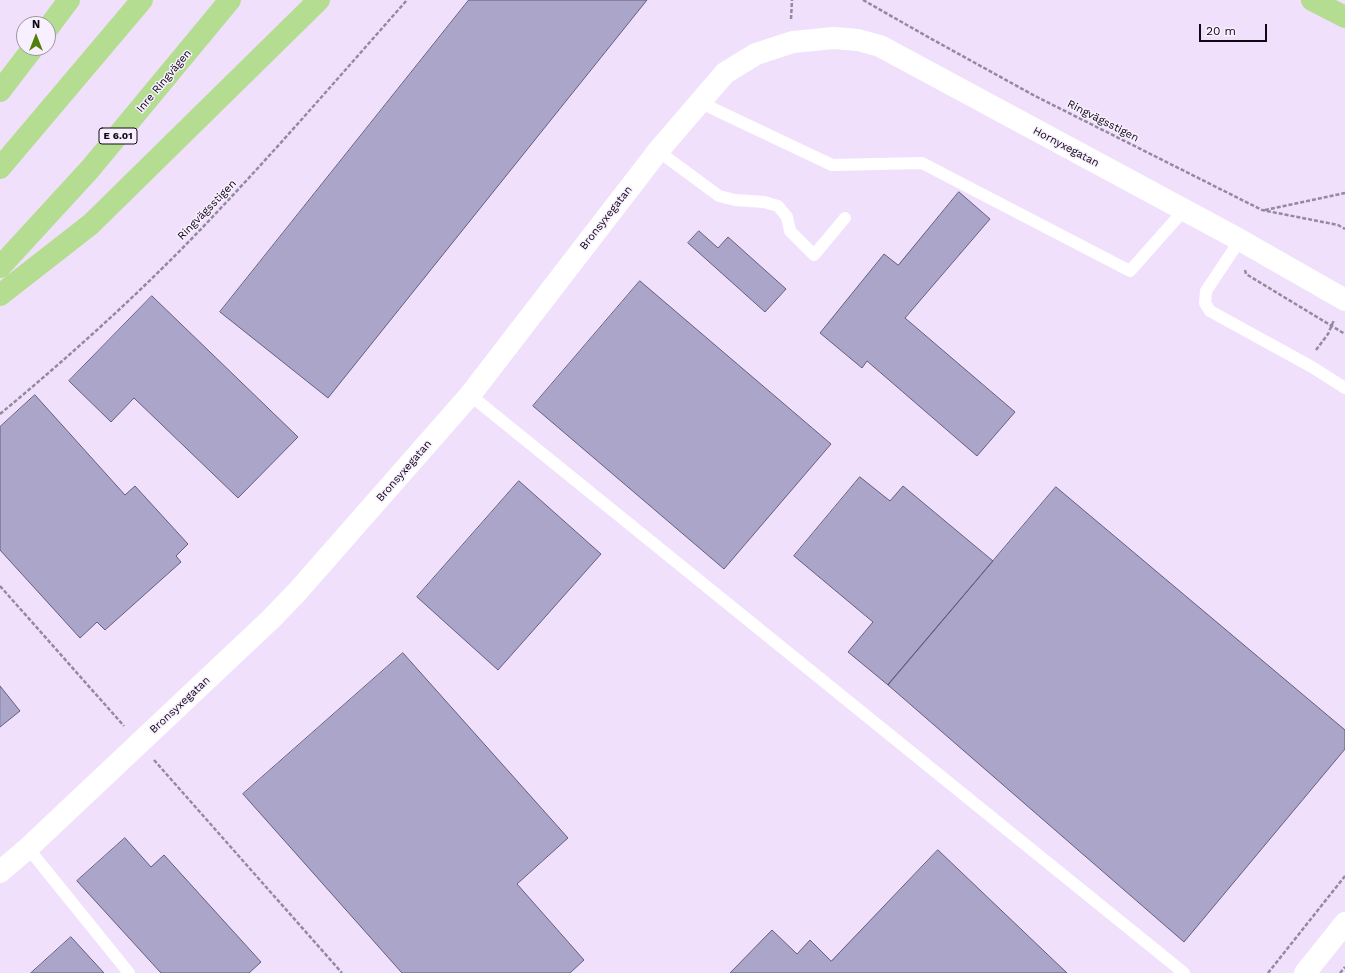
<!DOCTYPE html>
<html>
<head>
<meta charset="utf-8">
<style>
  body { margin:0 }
  #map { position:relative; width:1345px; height:973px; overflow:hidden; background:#f0e0fc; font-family:"Work Sans",sans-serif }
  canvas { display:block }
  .north { position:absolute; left:16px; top:16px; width:40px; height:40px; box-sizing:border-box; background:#f8f0ff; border:1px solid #9b94a1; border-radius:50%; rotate:0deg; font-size:11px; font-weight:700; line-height:16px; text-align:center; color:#100914 }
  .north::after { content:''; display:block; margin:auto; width:14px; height:18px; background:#517f0a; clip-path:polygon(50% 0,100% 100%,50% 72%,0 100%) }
  .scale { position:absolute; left:1199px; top:24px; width:68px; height:18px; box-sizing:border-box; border:2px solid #100914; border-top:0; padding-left:5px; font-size:12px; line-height:14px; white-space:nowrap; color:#100914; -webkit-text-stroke:3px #f8f0ff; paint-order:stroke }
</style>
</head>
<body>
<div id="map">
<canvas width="1345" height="973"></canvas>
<div class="north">N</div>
<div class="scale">20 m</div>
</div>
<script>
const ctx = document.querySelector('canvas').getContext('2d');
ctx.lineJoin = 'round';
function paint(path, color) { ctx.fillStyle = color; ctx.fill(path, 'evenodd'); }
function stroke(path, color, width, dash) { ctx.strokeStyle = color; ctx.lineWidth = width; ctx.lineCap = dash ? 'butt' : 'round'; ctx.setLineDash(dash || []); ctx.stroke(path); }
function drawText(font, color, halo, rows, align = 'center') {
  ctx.font = font + ' "Work Sans",sans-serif'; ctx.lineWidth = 3; ctx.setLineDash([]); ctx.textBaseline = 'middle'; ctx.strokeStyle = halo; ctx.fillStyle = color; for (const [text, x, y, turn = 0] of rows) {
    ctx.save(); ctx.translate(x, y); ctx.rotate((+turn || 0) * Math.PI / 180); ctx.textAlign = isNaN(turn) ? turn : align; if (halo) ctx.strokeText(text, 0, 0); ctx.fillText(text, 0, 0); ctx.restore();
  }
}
const building = new Path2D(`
  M469 0H647L328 398 220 312Z
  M959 192 990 219 905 318 1015 412 977 456 867 361 862 368 820 333 884 254 898 265Z
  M699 231 718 248 728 237 786 289 765 312 688 243Z
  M640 281 831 444 724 569 533 406Z
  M152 296 298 437 238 498 134 398 111 422 69 381Z
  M35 395 125 495 135 486 188 544 176 556 181 562 105 630 97 622 80 638 0 550V427Z
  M860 477 890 501 903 486 993 561 888 685 848 652 873 622 794 556Z
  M519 481 601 554 498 670 417 597Z
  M1056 487 1345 730V749L1184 942 888 685Z
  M403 653 568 838 517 884 584 960 570 973H402L243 794Z
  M0 686 20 711 0 727Z
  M125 838 151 867 164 855 261 962 249 973H161L77 881Z
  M938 850 1067 973H730L772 930 797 954 810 940 831 961Z
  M71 937 104 973H31Z`);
paint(building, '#aaa5c9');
stroke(building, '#635e7f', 1);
stroke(new Path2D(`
  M863 0 928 37 1035 96 1262 210 1338 225 1345 229
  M791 19 792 0
  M1265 210 1345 193
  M1245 270 1246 274 1345 334
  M1316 350 1328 334 1334 320
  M0 414C77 350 151 283 219 210 284 141 345 70 407 0
  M0 586 124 726
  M154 760 342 973
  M1268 973 1345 876
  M1340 973 1345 967`), '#95899e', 2.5, [4, 2]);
stroke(new Path2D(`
  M699 102 832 165 922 163 1130 271 1184 210
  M658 151 719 196 735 200 764 202 778 206 787 217 790 231 814 255 845 218
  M1240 240 1206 291 1205 303 1210 311 1312 367 1345 388
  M470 395 1184 973
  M28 848 129 973`), '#fff', 12);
stroke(new Path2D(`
  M0 872 28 848 271 619 297 592 470 395 658 151 725 73 756 54 793 42 834 38 858 40 880 46 1240 240 1345 300`), '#fff', 22);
stroke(new Path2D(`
  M1305 973 1345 923`), '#fff', 22);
stroke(new Path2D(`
  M1312 0 1345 17
  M48 28 69 0
  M0 91 33 48
  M0 168 142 0
  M0 267 90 169 230 0
  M0 295 91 224 319 0`), '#b5dd91', 22);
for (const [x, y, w] of [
  [118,136,38]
]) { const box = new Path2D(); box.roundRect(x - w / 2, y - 8, w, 16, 3); ctx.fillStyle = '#f8f0ff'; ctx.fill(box); stroke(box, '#100914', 1); }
drawText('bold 10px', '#100914', null, [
  ["E 6.01",118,136]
]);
drawText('11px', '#100914', '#f8f0ff', [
  ["Inre Ringvägen",164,81,-50],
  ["Ringvägsstigen",1103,121,27],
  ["Hornyxegatan",1066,147,28],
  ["Ringvägsstigen",207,210,-46],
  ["Bronsyxegatan",606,218,-52],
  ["Bronsyxegatan",404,471,-49],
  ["Bronsyxegatan",180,705,-43]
]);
</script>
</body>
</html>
